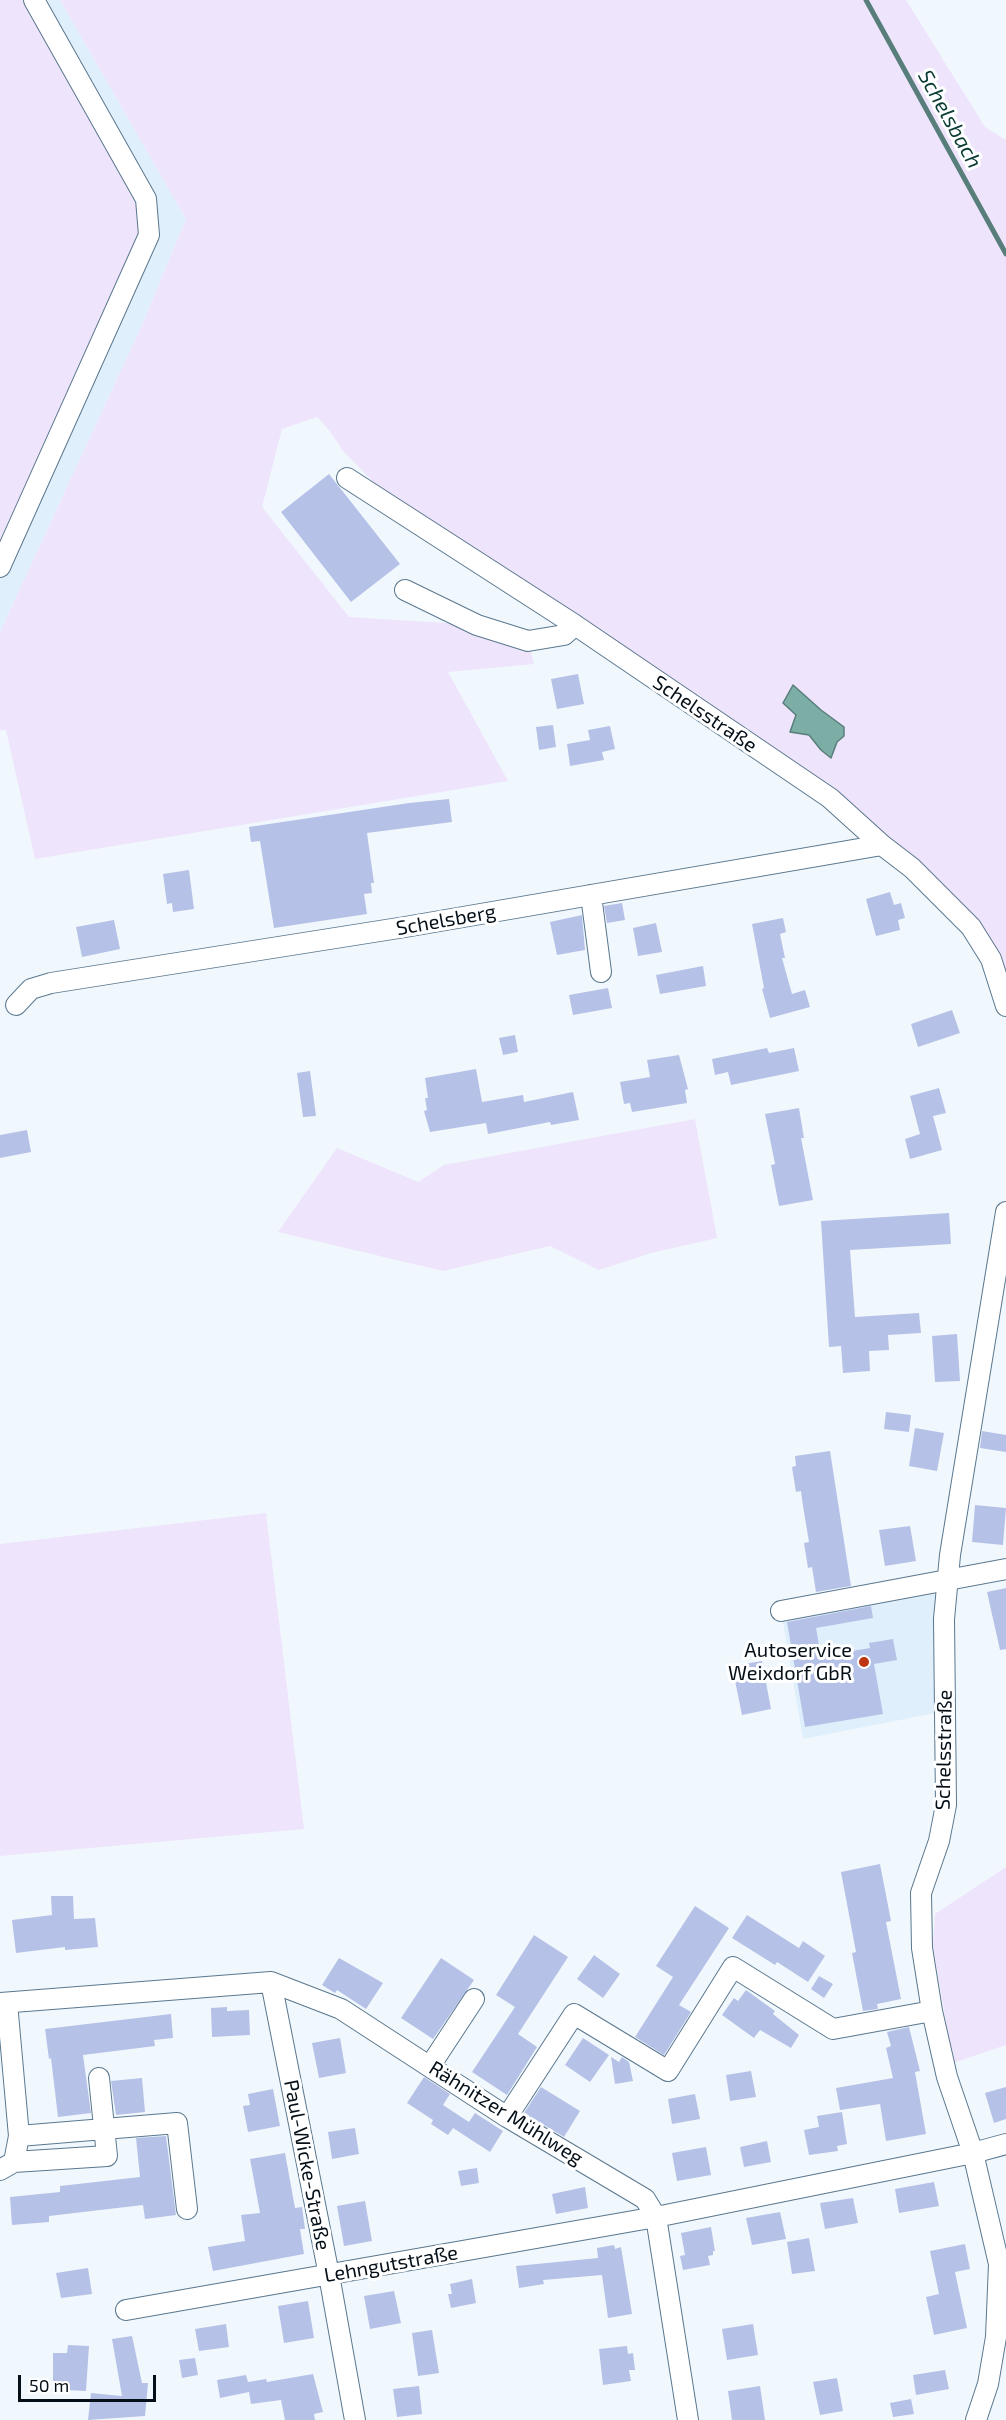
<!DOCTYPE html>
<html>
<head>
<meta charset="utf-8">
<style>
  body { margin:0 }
  #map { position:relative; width:1006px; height:2420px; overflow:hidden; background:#f1f8fd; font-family:"Exo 2",sans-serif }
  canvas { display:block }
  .scale { position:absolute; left:18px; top:2375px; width:138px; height:27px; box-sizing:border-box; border:3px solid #050f18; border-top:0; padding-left:8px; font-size:18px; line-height:21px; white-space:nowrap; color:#050f18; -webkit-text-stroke:4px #fff; paint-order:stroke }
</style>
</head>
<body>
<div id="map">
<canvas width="1006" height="2420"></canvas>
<div class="scale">50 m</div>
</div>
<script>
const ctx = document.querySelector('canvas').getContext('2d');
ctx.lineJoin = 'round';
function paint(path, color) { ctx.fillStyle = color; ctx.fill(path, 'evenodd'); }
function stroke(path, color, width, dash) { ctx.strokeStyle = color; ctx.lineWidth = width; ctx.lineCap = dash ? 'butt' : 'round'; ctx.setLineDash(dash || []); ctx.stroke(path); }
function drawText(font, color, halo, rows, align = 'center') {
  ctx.font = font + ' "Exo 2",sans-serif'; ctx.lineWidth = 6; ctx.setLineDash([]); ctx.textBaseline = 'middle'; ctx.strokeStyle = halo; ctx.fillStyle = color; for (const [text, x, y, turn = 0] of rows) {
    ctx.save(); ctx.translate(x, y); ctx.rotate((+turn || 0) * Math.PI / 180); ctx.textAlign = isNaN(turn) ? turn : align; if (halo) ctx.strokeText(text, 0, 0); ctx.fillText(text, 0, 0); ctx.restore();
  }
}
paint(new Path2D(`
  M0 0H60L186 219 142 325 0 632Z
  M948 1580 946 1711 803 1739 781 1611Z`), '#e0effc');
paint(new Path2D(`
  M0 0H28L134 184 143 231 0 557Z
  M60 0H906L985 127 1006 140V983L924 867 387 496 343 451 329 430 317 417 282 429 262 507 349 617 477 625 528 641 534 664 448 672 508 781 35 859 6 730H0V632L142 325 186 219ZM821 710 844 727V736L837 742 831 757 821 750 809 735 790 732 796 715Z
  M695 1119 717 1238 651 1253 599 1270 550 1246 443 1271 278 1232 337 1148 418 1182 444 1165Z
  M266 1513 304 1829 0 1856V1544Z
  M1006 1867V2045L953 2063 933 1946 935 1914Z`), '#eee4fc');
const water = new Path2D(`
  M793 685 821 710 844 727V736L837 742 831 758 821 750 809 735 790 732 796 715 783 703Z`);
paint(water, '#7caea5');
stroke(water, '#587e7b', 1.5);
stroke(new Path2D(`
  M866 0 1006 254`), '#587e7b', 5);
paint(new Path2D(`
  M329 474 400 564 351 602 281 512Z
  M578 674 584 704 557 709 551 679Z
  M553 725 556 747 539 750 536 727Z
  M610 726 615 749 602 752 604 760 570 766 567 744 590 740 588 730Z
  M449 799 452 822 367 833 374 883H371L372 893 364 894 367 914 274 928 260 841 251 842 249 827 409 803Z
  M189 870 194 909 173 912 172 903 167 904 163 874Z
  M890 892 894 905 901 903 905 918 898 920 900 930 876 936 866 899Z
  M622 903 625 920 607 923 604 906Z
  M582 915 585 950 557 955 550 922Z
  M783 918 786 932 780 934 785 958H782L792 994 805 990 810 1007 770 1018 762 989 764 988 752 924Z
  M114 920 120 949 82 957 76 927Z
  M656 923 662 952 638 956 633 928Z
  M703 966 706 986 660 994 656 975Z
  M608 988 612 1008 573 1015 569 995Z
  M952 1010 960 1033 918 1047 911 1024Z
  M515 1035 518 1052 503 1055 499 1038Z
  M767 1048 769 1053 794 1048 799 1071 731 1085 728 1072 715 1075 712 1059Z
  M679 1055 688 1089 685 1090 687 1103 632 1112 630 1103 624 1104 620 1082 650 1077 647 1060Z
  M476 1069 482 1102 523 1095 524 1102 573 1092 579 1120 551 1125 550 1122 488 1134 486 1123 430 1132 424 1111 427 1110 425 1098H428L425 1078Z
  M310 1071 316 1116 303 1117 297 1073Z
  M939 1088 946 1113 933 1116 942 1150 910 1159 905 1139 920 1134 910 1096Z
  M799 1108 804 1138H801L813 1200 779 1206 771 1165 775 1164 765 1114Z
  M27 1130 31 1152 0 1158V1135Z
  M949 1213 951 1244 850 1250 855 1317 919 1313 921 1333 888 1335 889 1350 869 1351 870 1371 843 1373 841 1346 829 1347 821 1221Z
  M957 1334 960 1381 935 1382 932 1336Z
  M886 1412 911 1415 909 1432 884 1429Z
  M915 1428 944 1433 937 1471 909 1466Z
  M982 1431 1006 1435V1452L980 1448Z
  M830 1451 851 1586 816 1592 812 1567 808 1568 804 1543 809 1542 803 1506 801 1491 796 1492 792 1467 796 1466 795 1456Z
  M975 1505 1006 1508 1003 1545 972 1542Z
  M910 1526 916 1561 885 1566 879 1530Z
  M1006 1588V1649L1000 1650 987 1592Z
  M871 1606 873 1618 816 1628 821 1656 870 1648 869 1643 893 1639 897 1660 874 1664 883 1714 805 1727 787 1622Z
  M762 1661 771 1709 742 1715 732 1666Z
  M880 1864 891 1921 886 1922 901 1999 877 2004 878 2009 863 2011 852 1953 856 1952 841 1872Z
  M51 1896H73L74 1919 95 1918 98 1947 65 1950V1947L16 1953 12 1920 52 1915Z
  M695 1906 729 1928 679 2005 691 2012 664 2055 635 2037 673 1977 656 1966Z
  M747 1915 799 1948 803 1941 825 1956 808 1982 777 1962 775 1965 732 1938Z
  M534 1935 568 1957 518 2034 537 2047 507 2095 472 2072 515 2007 496 1995Z
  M594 1955 620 1974 603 1998 577 1979Z
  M339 1958 383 1983 366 2009 337 1990 335 1993 322 1985Z
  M441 1958 474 1980 433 2039 401 2018Z
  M819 1976 833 1984 824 1998 811 1989Z
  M746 1990 775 2011 773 2014 799 2035 791 2048 760 2030 754 2038 722 2015 734 1998 738 2001Z
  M227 2007V2011L249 2010 250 2035 212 2037 211 2008Z
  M171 2014 173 2038 154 2040 155 2046 83 2055 91 2113 58 2117 51 2058 49 2059 45 2029Z
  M909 2027 920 2071 915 2072 926 2134 886 2141 880 2104 840 2110 836 2088 893 2078 886 2048 891 2046 887 2032Z
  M340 2038 346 2073 319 2078 312 2043Z
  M583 2038 609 2055 590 2082 565 2065Z
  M611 2057 619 2062 622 2057 629 2062 633 2081 615 2084Z
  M751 2071 756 2097 730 2101 726 2075Z
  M424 2077 450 2094 443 2105 469 2122 475 2113 503 2131 490 2152 453 2128 448 2135 431 2124 433 2120 407 2103Z
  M142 2078 145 2112 116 2115 111 2081Z
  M541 2087 580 2111 564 2137 524 2113Z
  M1006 2087V2119L994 2123 985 2093Z
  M273 2089 280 2126 248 2132 243 2106 250 2105 248 2094Z
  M695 2094 700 2119 672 2124 668 2099Z
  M842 2112 847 2144 837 2146 838 2151 809 2155 804 2130 819 2127 817 2116Z
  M355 2128 359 2154 332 2159 328 2132Z
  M166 2136 176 2215 145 2219 143 2205 49 2216V2222L12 2225 10 2197 60 2192V2186L140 2177 136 2138Z
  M767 2141 771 2162 744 2167 740 2147Z
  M706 2147 711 2175 677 2181 672 2153Z
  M285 2153 295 2208 302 2207 305 2229H300L304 2254 213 2271 208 2247 245 2241 241 2215 260 2213 250 2159Z
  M477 2168 479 2183 461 2186 458 2171Z
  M934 2182 939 2206 899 2213 895 2189Z
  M585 2187 588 2208 556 2214 552 2194Z
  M853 2198 858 2223 825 2229 820 2203Z
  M365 2201 372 2241 344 2246 337 2206Z
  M780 2212 786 2239 752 2245 746 2218Z
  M711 2227 715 2251H713V2255L708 2256 710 2265 683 2270 680 2256 685 2255 681 2233Z
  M809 2238 815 2271 792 2274 787 2242Z
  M965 2244 970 2269 955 2272 967 2328 934 2335 926 2297 939 2294 930 2251Z
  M614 2245 615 2249 621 2247 632 2314 608 2318 602 2275 543 2280 544 2284 519 2288 516 2266 598 2258 597 2248Z
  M88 2268 92 2294 61 2298 56 2273Z
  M472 2279 476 2303 451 2308 448 2294H452L450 2284Z
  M394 2291 401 2323 370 2329 364 2296Z
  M308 2301 314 2338 284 2343 278 2306Z
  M226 2324 229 2347 199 2351 195 2329Z
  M753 2324 758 2355 727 2360 722 2329Z
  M432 2330 439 2373 418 2376 412 2333Z
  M132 2336 142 2383H148L145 2416 88 2420 91 2393 122 2396 112 2339Z
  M68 2345 89 2346 86 2391 66 2390V2383H53V2353H67Z
  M627 2346 628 2354 633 2353 635 2370H629L631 2381 603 2385 599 2349Z
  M195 2358 198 2375 182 2378 179 2360Z
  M945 2370 949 2389 916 2395 913 2375Z
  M313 2374 323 2412 314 2414 315 2420H285L281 2400 251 2404 249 2392 220 2398 217 2380 246 2375 248 2382 266 2379 267 2382Z
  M837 2378 843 2411 820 2415 813 2382Z
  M419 2386 422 2414 397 2417 393 2389Z
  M760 2386 765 2420H732L728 2391Z
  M911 2399 914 2414 893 2417 890 2403Z`), '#b6c1e7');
const minor = new Path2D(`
  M347 478 575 625 830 798 882 845 912 868 971 927 991 959 1006 1006
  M0 567 149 235 146 199 34 0
  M405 590 477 625 528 641 564 635 575 625
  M591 895 601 972
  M16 1005 31 989 51 983 405 927 882 845
  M781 1611 1006 1569
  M271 1982 329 2275 355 2420
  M0 2003 271 1982 341 2009 507 2117 645 2199 656 2217 973 2153 1006 2144
  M430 2066 474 1999
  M507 2117 574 2014 668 2071 733 1967 833 2029 932 2011
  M19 2136 177 2123 187 2209
  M14 2162 107 2156 99 2078
  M0 2170 14 2162 19 2136 7 2003
  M126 2310 656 2217 688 2420
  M976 2420 988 2384 996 2337 999 2264 973 2153 947 2077 932 2011 922 1948 921 1893 939 1841 946 1805 944 1619 950 1555 1006 1212`);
stroke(minor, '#5a778e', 22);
stroke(minor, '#fff', 20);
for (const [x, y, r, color] of [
  [864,1662,6,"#bf3512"]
]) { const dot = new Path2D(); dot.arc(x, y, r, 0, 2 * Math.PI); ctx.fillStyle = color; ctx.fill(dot); stroke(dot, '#fff', 2); }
drawText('20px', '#050f18', '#fff', [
  ["Schelsstraße",705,714,34],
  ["Schelsberg",446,920,-10],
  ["Schelsstraße",944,1750,-89],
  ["Rähnitzer Mühlweg",506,2113,32],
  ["Paul-Wicke-Straße",307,2165,79],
  ["Lehngutstraße",391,2264,-10]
]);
drawText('20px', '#050f18', '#fff', [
  ["Autoservice",852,1650],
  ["Weixdorf GbR",852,1673]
], 'right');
drawText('italic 21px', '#0a3b34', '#fff', [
  ["Schelsbach",950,119,61]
]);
</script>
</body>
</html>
